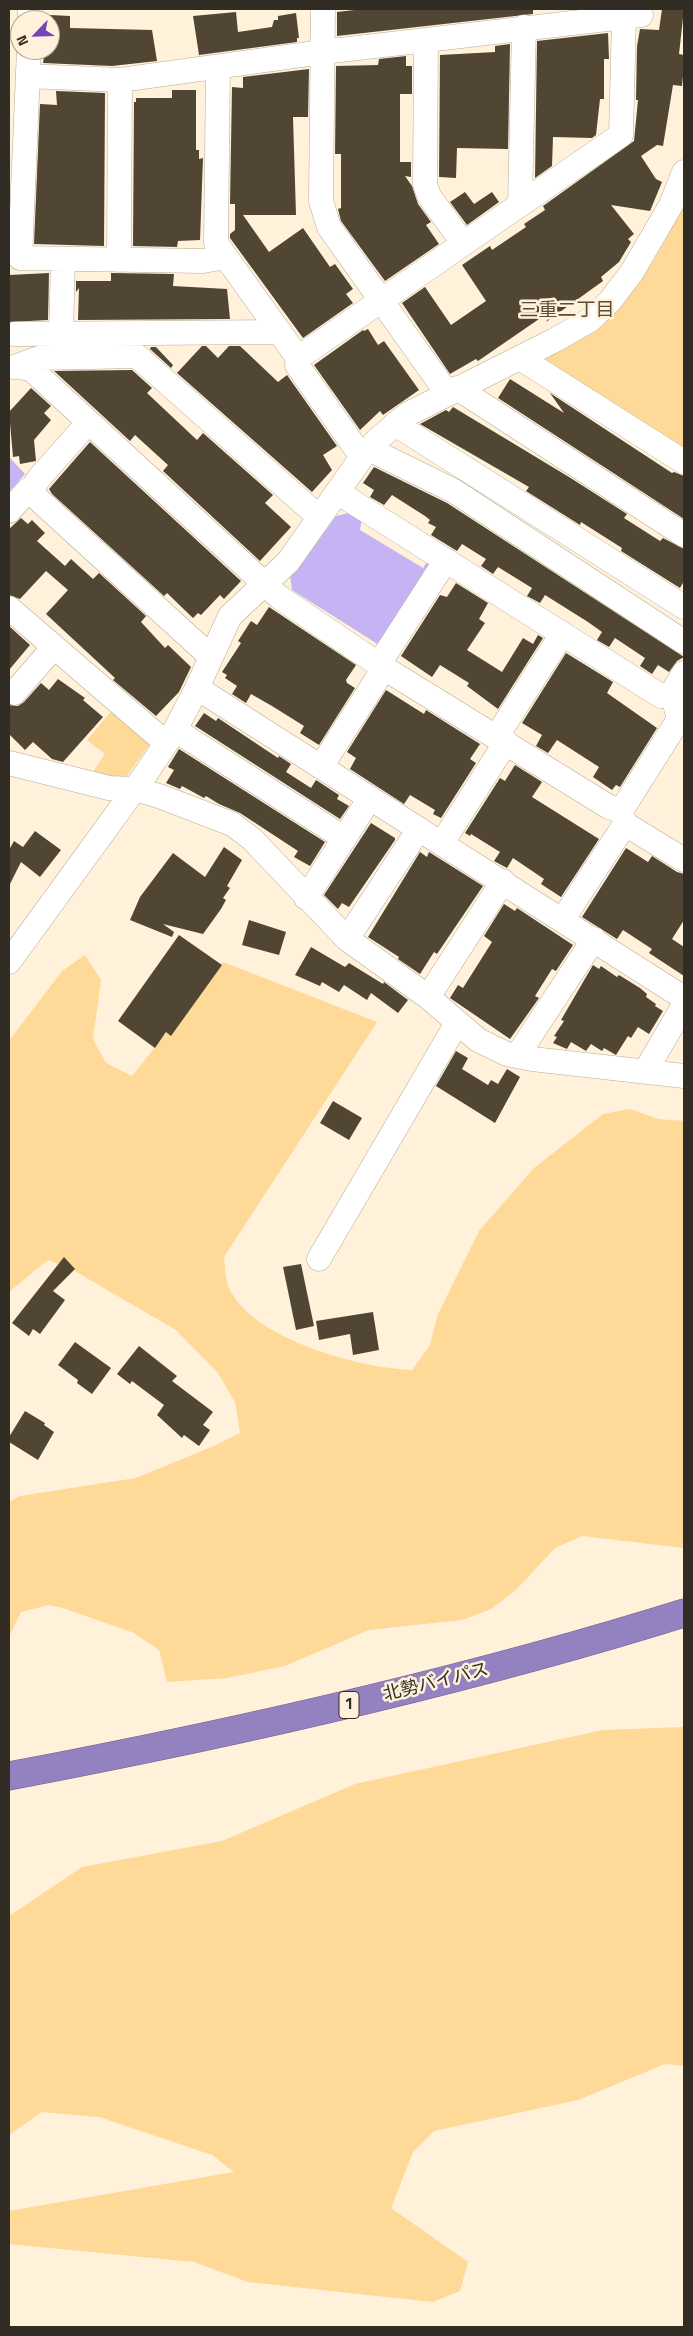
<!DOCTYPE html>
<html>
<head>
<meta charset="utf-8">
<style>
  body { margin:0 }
  #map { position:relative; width:693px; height:2336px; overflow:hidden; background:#fff1da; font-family:"Titillium Web",sans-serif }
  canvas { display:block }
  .frame { position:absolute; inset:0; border:10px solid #312c24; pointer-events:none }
  .north { position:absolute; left:10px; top:10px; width:50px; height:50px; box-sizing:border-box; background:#fff1da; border:1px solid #ada291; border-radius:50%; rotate:246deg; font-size:14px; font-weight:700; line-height:20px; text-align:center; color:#312c24 }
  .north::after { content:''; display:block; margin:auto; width:18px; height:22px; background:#7344bc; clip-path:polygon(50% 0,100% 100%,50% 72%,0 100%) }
</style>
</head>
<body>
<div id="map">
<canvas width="693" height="2336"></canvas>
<div class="frame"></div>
<div class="north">N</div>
</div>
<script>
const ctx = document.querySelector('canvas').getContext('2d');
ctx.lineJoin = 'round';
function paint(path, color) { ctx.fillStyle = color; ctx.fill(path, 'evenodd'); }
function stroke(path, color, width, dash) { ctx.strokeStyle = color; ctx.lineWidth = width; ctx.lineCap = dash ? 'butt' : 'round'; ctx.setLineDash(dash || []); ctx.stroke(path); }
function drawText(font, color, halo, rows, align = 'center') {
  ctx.font = font + ' "Titillium Web","Noto Sans JP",sans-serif'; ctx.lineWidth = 5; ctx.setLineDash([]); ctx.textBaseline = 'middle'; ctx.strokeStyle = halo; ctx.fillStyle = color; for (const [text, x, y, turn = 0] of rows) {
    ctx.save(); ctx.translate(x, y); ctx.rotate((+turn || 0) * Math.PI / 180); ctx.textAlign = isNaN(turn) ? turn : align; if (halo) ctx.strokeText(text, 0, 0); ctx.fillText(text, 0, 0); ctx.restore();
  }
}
paint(new Path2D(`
  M684 205V457L536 363C566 348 594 331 618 308 644 283 667 237 684 205Z
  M114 708 145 734 149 745 127 776 112 782 90 776 105 754 87 740Z
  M85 955 101 980 93 1039 106 1063 132 1076 223 962 377 1022 224 1257C225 1266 225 1279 229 1288 253 1340 360 1368 412 1370L430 1345 438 1314 479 1231 534 1168 603 1114 630 1109 658 1119 684 1121V1548L582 1536 555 1548 516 1590 491 1609 462 1620 369 1630 285 1666 227 1678 167 1682 159 1650 134 1633 63 1608 49 1605 21 1612 9 1637V1502L20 1496 136 1478 214 1446 240 1433 235 1402 218 1373 176 1330 73 1270 48 1260 9 1292V1041L62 971Z
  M684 1727V2066L665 2064 578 2100 434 2131 413 2152 391 2208 468 2262 460 2291 433 2302 248 2282 194 2262 9 2244V2211L234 2172 212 2155 99 2117 42 2112 9 2135V1916L82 1867 222 1841 355 1784 603 1730Z`), '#fed998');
paint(new Path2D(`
  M9 457 25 474 9 492Z
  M353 512 362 518 360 530 423 568 429 559 438 565 384 648 292 590 290 575 298 568 336 516Z`), '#c6b3f3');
paint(new Path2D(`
  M363 9H533V14L337 36V12Z
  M662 9H684L679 54 684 55V66L682 86 673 85 663 146 657 145 641 156 656 179 662 182 650 211 611 205 634 234 628 239 631 242 619 262 601 277 603 281 546 322 555 308 478 361 476 359 450 374 402 303 425 287 451 325 486 301 462 265 490 246 492 250 526 227 524 224 545 210 543 206 634 141 638 100H636L637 46 640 29 659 30Z
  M236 12 238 32 272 27 274 20H278V16L296 13 299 38H297V42L199 55 193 16Z
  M50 15 70 16V28L152 30 157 61 112 66 43 63 45 50H50Z
  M608 33 609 59H604V99H600L596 135 592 138 553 137 552 166 535 178 537 41Z
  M510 44 508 149 457 148 456 178 439 177 440 55 495 52V46Z
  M406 56V66H412V94H400V162H411V177L405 176 412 186 418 204 431 222 426 225 439 244 385 281 341 221 338 209 341 208V154H335L336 66 378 65 379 59Z
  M309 69 308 117H293L296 215H243L269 252 303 228 330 267 335 264 353 289 346 294 353 303 303 338 230 238V234L235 230V204H230L232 87 243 88V77Z
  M172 90H196V150H199V159L203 158 200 240 178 241 177 247 133 246 134 102H136V98H172Z
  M56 91 105 93 104 246 34 244 40 104 57 105Z
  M465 192 474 204 492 192 499 202 467 225 450 202Z
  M49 273 48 320 9 322V275Z
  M111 273 174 274 173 286 227 289 230 319 78 320 79 288 76 292V281H111Z
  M368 329 378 345 384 341 419 390 383 415 380 411 360 430 314 365 363 330 364 331Z
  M202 346H206L218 358 229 346H240L278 382 287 375 337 446 323 455 332 470 312 492 177 373Z
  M151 347H156L173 365 171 368 150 349Z
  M132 370 152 388 147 393 197 440 203 433 273 495 265 503 291 527 260 561 163 471 168 465 135 435 130 441 54 371Z
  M510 379 564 413 550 393 672 473 674 472 684 476V519L498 398Z
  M31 388 51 406 44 413 51 420 34 440 36 461 20 464 19 456 13 457 9 412Z
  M453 407 569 477 627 514 624 518 660 541 663 538 684 549V581L680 588 621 551 622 548 581 522 580 525 526 491 529 487 420 424 446 410 449 412Z
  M90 442 241 581 224 599 220 595 201 615 198 613 193 618 167 593 164 596 52 494 49 489Z
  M374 467 447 503 684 657 677 661 669 672 658 665 652 674 640 666 645 658 615 638 609 647 597 640 602 632 588 622 545 595 540 603 527 596 532 588 498 567 493 574 481 566 486 559 462 544 457 551 431 535 436 527 428 523 430 520 425 516 392 495 384 505 370 497 374 490 363 483Z
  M21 518 28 524 32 520 45 533 37 541 65 566 71 559 93 579 99 573 146 616 141 622 165 648 168 645 191 667 179 692 156 716 113 680 115 678 46 614 68 590 46 571 20 599 9 595V529Z
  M456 583 488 603 479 619 485 623 467 650 502 672 523 638 533 644 538 635 543 638 498 709 467 686 469 683 440 665 432 677 401 656 440 595 447 597Z
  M269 607 356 665 346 680 347 683 355 688 319 745 300 733 304 726 272 706 251 694 246 703 232 694 237 686 225 678 227 675 222 672 241 643 238 641 251 621 257 625Z
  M9 626 30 645 9 670Z
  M566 653 613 682 607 693 657 728 620 787 616 785 612 790 593 777 599 767 557 740 548 753 536 746 542 735 522 723Z
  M58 679 85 698 83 700 103 717 63 762 52 759 33 742 25 750 9 734V705L18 706 24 702 41 683 49 690Z
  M386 690 424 714 426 710 480 744 470 759 476 763 441 818 433 814 435 810 410 795 404 804 350 769 356 758 347 752Z
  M204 713 216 721 218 718 278 758 279 756 291 764 286 772 311 788 316 780 339 795 337 799 349 806 340 819 195 726Z
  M179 749 325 842 310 866 294 857 298 851 240 813 219 804 206 796 204 798 182 786 180 789 166 783 174 770 168 767Z
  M515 765 542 782 532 797 599 839 561 897 541 884 544 879 513 858 507 868 494 861 500 852 471 834 470 836 465 833 500 778 505 781Z
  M371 823 395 838V840L349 907 342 903 338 909 324 895Z
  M35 831 61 850 40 877 21 862 9 886V850L14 841 23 847Z
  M224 847 242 860 227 886 230 888 223 898 226 900 221 909 203 934 163 924 174 932 172 937 130 920 140 897 173 853 205 877Z
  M626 848 648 862 652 856 677 872 684 874V920L672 939 684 947V976L649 953 652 949 623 930 617 939 582 917Z
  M420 852 427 857 429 852 483 886 437 954 434 952 420 974 398 959 399 957 368 937Z
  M504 904 515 911 517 908 573 945 556 971 552 969 535 996 539 998 510 1039 450 998 458 985 463 988 492 942 484 936Z
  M249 920 286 932 279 955 242 945Z
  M179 935 222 965 171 1036 166 1032 155 1048 118 1021Z
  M311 947 345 967 349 963 383 984 384 982 408 1000 398 1013 371 993 367 1000 344 985 339 992 322 982 320 986 295 975Z
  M593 965 599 969 601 966 617 977 619 975 640 988 647 994 646 997 656 1004 655 1006 663 1011 649 1034 638 1027 631 1038 628 1036 616 1055 604 1048 602 1051 591 1044 586 1051 571 1042 567 1049 553 1043 557 1037 554 1036 564 1021 561 1020Z
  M456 1051 468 1058 462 1069 488 1085 491 1080 498 1084 507 1069 520 1077 495 1123 436 1086Z
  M333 1101 362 1118 349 1140 320 1123Z
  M64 1257 75 1269 53 1291 65 1300 40 1334 33 1329 29 1336 12 1323Z
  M301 1264 314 1326 296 1330 283 1267Z
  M373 1312 379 1350 353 1355 350 1334 319 1340 316 1321Z
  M75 1342 111 1368 92 1394 77 1383 78 1380 58 1365Z
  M139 1346 177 1376 172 1381 213 1412 203 1425 210 1430 199 1446 184 1435 182 1438 157 1415 164 1405 132 1381 130 1384 117 1374Z
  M25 1411 45 1423 44 1425 54 1432 38 1460 9 1442V1437Z`), '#514633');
const minor = new Path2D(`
  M323 9 321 201 329 227 447 393
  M30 20V9
  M426 41 425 184 429 196 463 243
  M29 50 20 258 203 261 226 257 298 358 297 365 362 457
  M218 67 216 243 226 257
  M28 76 120 80 323 52 641 15
  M520 205 524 27
  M119 260 120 80
  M14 334 280 332
  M61 334 63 260
  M298 358 621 135 624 18
  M520 358 684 462
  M14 367 39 358 137 356 319 517
  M18 367 31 369 279 597 384 668 609 807 621 811
  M457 388 684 535
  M395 424 684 607
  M369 449 454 491 684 642
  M30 492 39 478 88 423
  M337 492 661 696 672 693
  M9 511 28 490 211 657
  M9 608 166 743
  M379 664 446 560
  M197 688 684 998
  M14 693 54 647
  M175 730 344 838
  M497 736 562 634
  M9 763 109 788 134 789 159 796 232 824 252 839 347 939 428 997 478 1040 507 1054 532 1059 684 1076
  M321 767 384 668
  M625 824 684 860
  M442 843 506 742
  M306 898 370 798
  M563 919 625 824 621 811 679 719 672 693 684 673
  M347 939 419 829
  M9 962 145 775 175 730 197 688 230 616 288 562 362 457 378 439 408 414 555 340 590 320 610 301 632 272 671 205 684 172
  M428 997 503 881
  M517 1056 594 939
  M646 1070 684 1005
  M319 1259 457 1023`);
const highway = new Path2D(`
  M9 1776C237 1733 463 1682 684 1613`);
stroke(minor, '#b8ab96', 25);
stroke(highway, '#716389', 29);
stroke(minor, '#fff', 24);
stroke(highway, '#9481bf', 28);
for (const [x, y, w] of [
  [349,1705,20]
]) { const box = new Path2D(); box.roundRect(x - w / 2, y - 13.5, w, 27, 4); ctx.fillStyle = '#fff1da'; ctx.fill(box); stroke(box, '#312c24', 1); }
drawText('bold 16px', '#312c24', null, [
  ["1",349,1705]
]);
drawText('18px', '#312c24', '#fff1da', [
  ["北勢バイパス",436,1683,-14]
]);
drawText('19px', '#594d3a', '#fff1da', [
  ["三重二丁目",567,311]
]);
</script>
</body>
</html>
